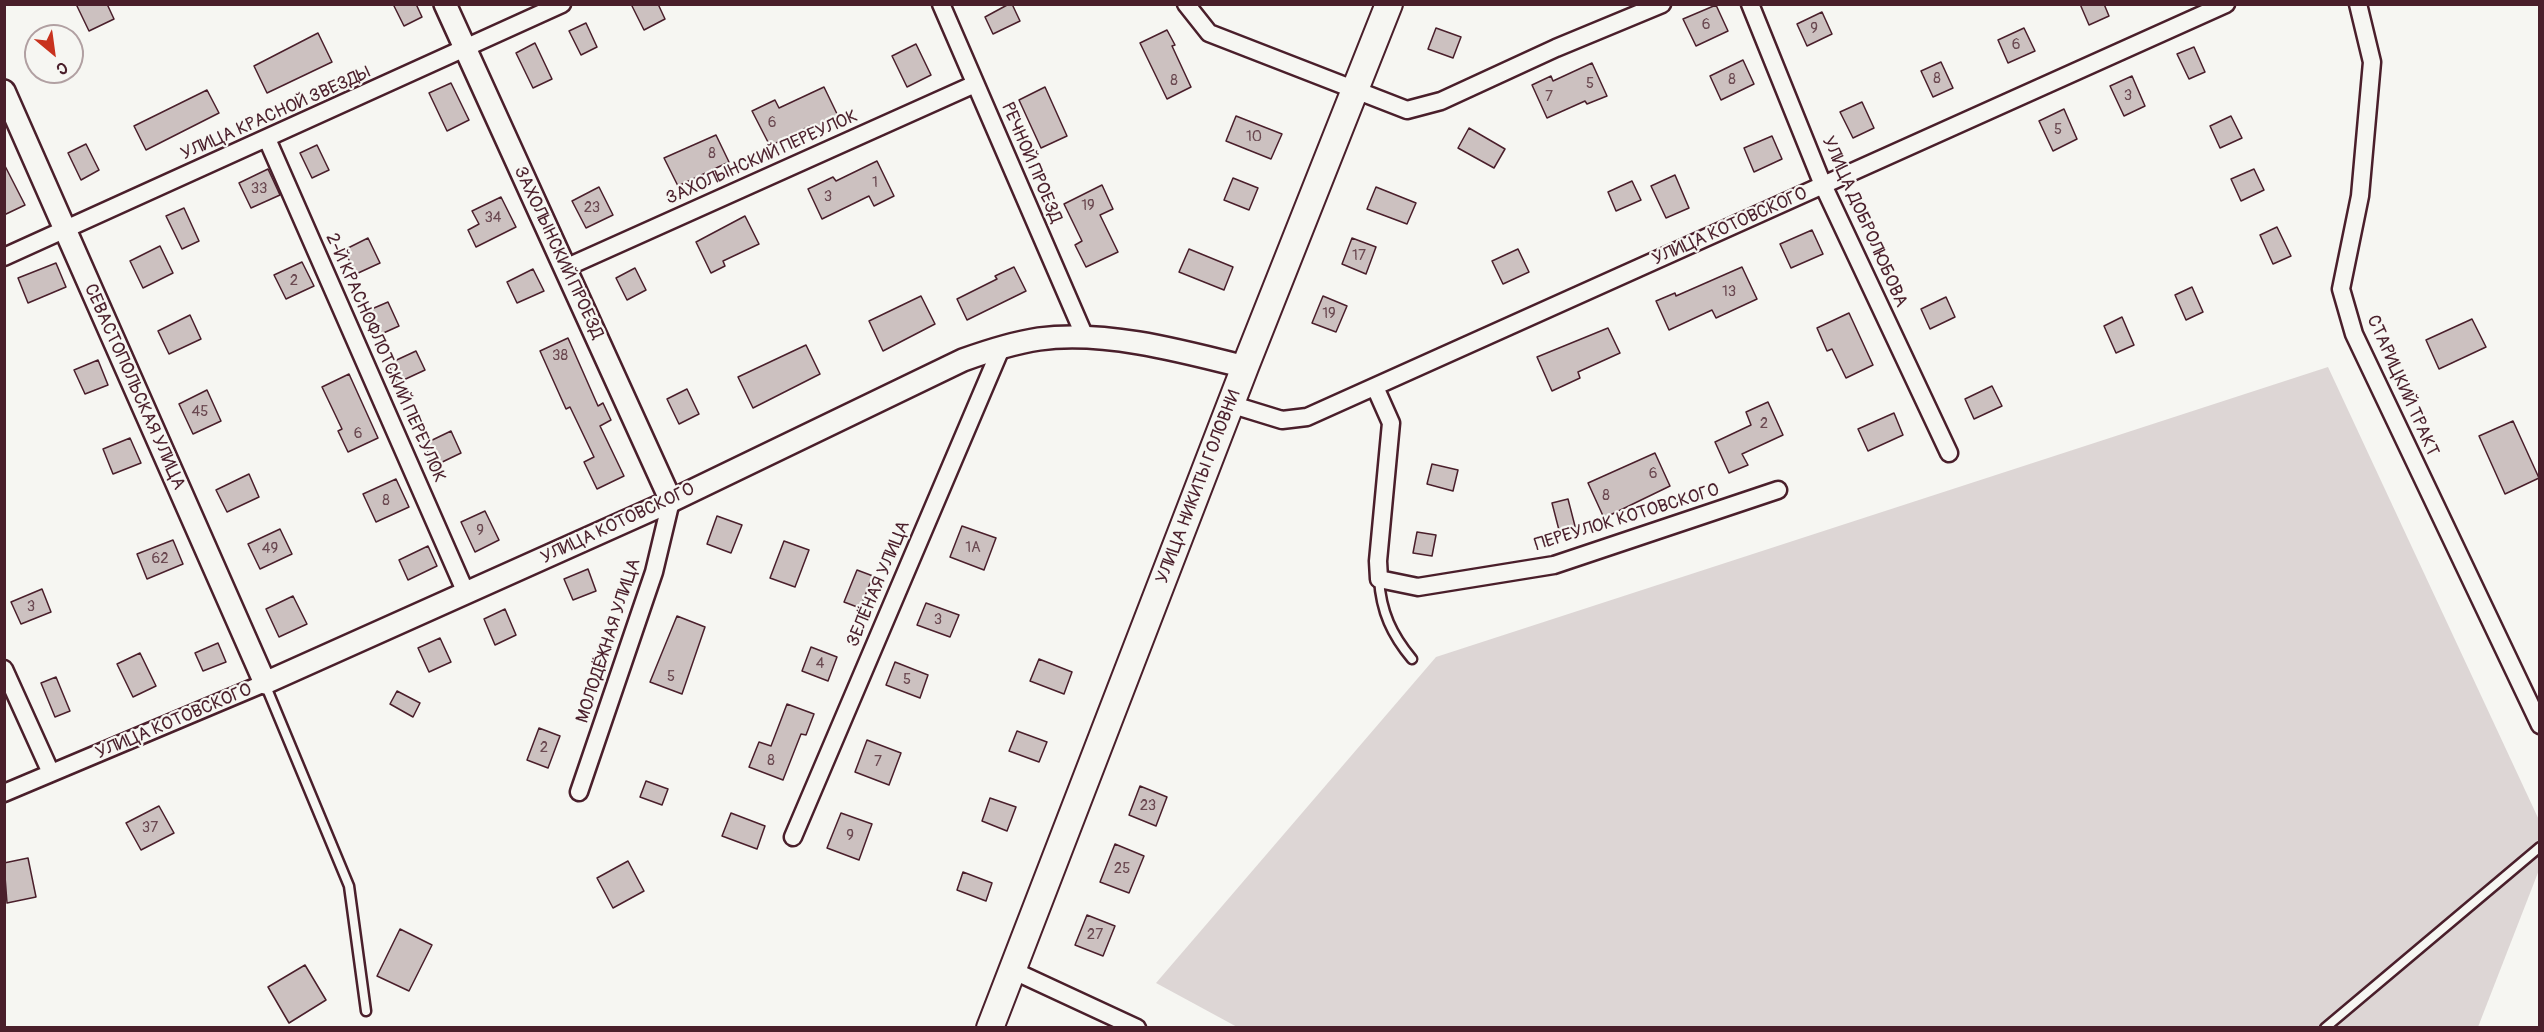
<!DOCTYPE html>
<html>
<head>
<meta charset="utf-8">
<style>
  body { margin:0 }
  #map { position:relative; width:2544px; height:1032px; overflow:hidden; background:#f6f6f2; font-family:Pangolin,sans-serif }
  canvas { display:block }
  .frame { position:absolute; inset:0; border:6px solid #4a1f2b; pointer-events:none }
  .north { position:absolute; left:24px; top:24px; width:60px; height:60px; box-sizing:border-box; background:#f6f6f2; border:2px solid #b1a0a2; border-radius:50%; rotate:151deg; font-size:16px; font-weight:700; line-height:24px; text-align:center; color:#4a1f2b }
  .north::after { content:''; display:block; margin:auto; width:21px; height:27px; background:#c8321e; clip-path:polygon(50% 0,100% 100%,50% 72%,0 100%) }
</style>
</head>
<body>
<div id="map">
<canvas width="2544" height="1032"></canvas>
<div class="frame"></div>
<div class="north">С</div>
</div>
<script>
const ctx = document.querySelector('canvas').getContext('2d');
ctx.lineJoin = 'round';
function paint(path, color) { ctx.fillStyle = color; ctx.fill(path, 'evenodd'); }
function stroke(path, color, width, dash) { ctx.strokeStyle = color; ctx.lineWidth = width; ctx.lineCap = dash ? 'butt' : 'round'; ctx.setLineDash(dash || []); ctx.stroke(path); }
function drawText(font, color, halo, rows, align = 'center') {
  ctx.font = font + ' Pangolin,sans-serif'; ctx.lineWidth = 4.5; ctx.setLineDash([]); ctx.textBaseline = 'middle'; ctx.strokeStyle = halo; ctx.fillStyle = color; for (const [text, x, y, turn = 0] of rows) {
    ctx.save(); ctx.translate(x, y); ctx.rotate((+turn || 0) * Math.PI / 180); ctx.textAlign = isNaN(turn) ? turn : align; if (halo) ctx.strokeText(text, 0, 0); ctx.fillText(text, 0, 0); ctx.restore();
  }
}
paint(new Path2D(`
  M2328 367 2539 820V870L2478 1027 1239 1028 1156 983 1436 657Z`), '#ddd6d5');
const building = new Path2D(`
  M76 4H107L114 19 89 31Z
  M393 4H416L422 17 404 26Z
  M631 4H658L665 19 644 30Z
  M1009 4H1012L1020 21 993 34 985 17Z
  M2080 4H2104L2109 16 2089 25Z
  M1716 5 1728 31 1696 46 1683 19Z
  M1822 12 1832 34 1807 46 1797 24Z
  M586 23 597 47 581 55 569 31Z
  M1436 28 1461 37 1453 58 1428 49Z
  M2024 28 2035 51 2008 63 1998 40Z
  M1167 30 1175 45 1172 46 1191 87 1167 99 1140 43Z
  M318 33 332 62 267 93 254 66Z
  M535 43 552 79 533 88 516 53Z
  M916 44 931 75 907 87 892 56Z
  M2194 47 2205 72 2189 79 2177 54Z
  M1743 60 1754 84 1721 100 1710 76Z
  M1941 62 1953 88 1933 97 1921 71Z
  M1592 63 1607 96 1587 104 1585 101 1547 118 1532 85 1551 76 1553 81Z
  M2132 76 2145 106 2124 116 2110 86Z
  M451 83 469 120 447 131 429 93Z
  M824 87 839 118 812 131 810 126 770 146 752 111 775 100 779 108Z
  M1045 87 1067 136 1041 148 1019 100Z
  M207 90 219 113 146 150 134 126Z
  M1862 102 1874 128 1853 138 1840 112Z
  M2064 109 2077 139 2053 151 2039 121Z
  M1236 116 1282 134 1271 159 1226 141Z
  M2231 116 2242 138 2220 148 2210 126Z
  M1469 128 1505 149 1494 168 1458 148Z
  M716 135 729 162 678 186 664 158Z
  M1772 136 1782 159 1754 172 1744 148Z
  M86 144 99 170 81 180 68 153Z
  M317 145 329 170 312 178 300 153Z
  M877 161 894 196 874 206 869 196 822 219 808 189 833 177 836 181Z
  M4 164 25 205 4 215Z
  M268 169 280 195 251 208 239 183Z
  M2254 169 2264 190 2241 201 2231 179Z
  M1675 175 1689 208 1666 218 1651 186Z
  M1233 178 1258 188 1249 210 1224 200Z
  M1632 181 1641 200 1616 211 1608 192Z
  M1102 185 1113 209 1100 215 1118 252 1086 267 1075 245 1082 241 1064 204Z
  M599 187 613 215 586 228 572 201Z
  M1376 187 1416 203 1407 224 1367 209Z
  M501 197 516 227 476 247 468 230 479 224 472 211Z
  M184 208 199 241 182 249 166 216Z
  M745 216 759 244 723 261 725 266 711 273 696 242Z
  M2277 227 2291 256 2273 264 2260 235Z
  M1812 230 1823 254 1791 268 1780 244Z
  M368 238 380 263 356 274 344 250Z
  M1352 238 1376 247 1366 274 1342 264Z
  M160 246 173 273 143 288 130 261Z
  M1189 249 1233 267 1224 290 1179 272Z
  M1518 249 1529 272 1503 284 1492 261Z
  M302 262 314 286 286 299 274 275Z
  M56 263 66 287 28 303 18 278Z
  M1014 267 1026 291 967 320 957 299 997 279 995 276Z
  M1742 267 1757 299 1716 318 1712 310 1669 330 1656 301 1675 293 1676 296Z
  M635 268 646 290 627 300 616 278Z
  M533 269 544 291 517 303 507 282Z
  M2192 287 2203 312 2186 320 2175 295Z
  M921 296 935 324 883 351 869 321Z
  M1323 296 1347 306 1336 332 1312 323Z
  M1946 297 1955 317 1930 329 1921 309Z
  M388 302 399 326 379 335 367 311Z
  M1849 313 1873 365 1846 378 1832 349 1827 351 1817 328Z
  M190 315 201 339 169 354 158 331Z
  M2122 317 2134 345 2116 353 2104 326Z
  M2472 319 2486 347 2439 369 2426 340Z
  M1608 328 1620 353 1578 372 1580 378 1552 391 1537 357Z
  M568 338 598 406 603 403 611 420 600 426 624 476 597 489 584 462 594 457 570 407 566 409 540 351Z
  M806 345 820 374 753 408 738 377Z
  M416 351 425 370 397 383 388 364Z
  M98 360 108 385 85 394 74 370Z
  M349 374 378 438 348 452 338 431 342 429 322 387Z
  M1992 386 2002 406 1974 419 1965 399Z
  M687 389 699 414 679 424 667 399Z
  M207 390 221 421 193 434 179 404Z
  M1768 402 1783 435 1742 454 1748 465 1729 473 1715 442 1751 425 1746 412Z
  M1894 413 1903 435 1868 451 1858 429Z
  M2513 421 2539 478 2505 494 2479 436Z
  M451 431 461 453 434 466 424 444Z
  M130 438 141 463 113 474 103 449Z
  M1655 453 1670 486 1604 518 1588 483Z
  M1432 464 1458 470 1453 491 1427 484Z
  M249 474 259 497 227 512 216 490Z
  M396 479 409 507 376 522 363 494Z
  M1568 499 1576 530 1560 534 1552 503Z
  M485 511 499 540 475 552 461 522Z
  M717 516 742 525 731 553 707 544Z
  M962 526 996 538 984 570 950 557Z
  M280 529 292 554 260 569 248 544Z
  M1417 532 1436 535 1432 556 1413 553Z
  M173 540 183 564 147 579 137 554Z
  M784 541 809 550 795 587 770 578Z
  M428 546 437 566 408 580 399 560Z
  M588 569 596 591 573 600 564 579Z
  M857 570 873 576 860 608 844 602Z
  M42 589 51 612 21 624 11 602Z
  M293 596 307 624 279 637 266 609Z
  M926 603 959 615 950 637 917 625Z
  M505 609 516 635 495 645 484 619Z
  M677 616 705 627 682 694 650 682Z
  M440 638 451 662 429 672 418 648Z
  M218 643 226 662 203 671 195 653Z
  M811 647 837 657 828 681 802 671Z
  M140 653 156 686 133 697 117 664Z
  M1039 659 1072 672 1064 694 1030 681Z
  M895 662 928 675 920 698 886 685Z
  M56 677 70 711 55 717 41 683Z
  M397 691 420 703 413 717 390 704Z
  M787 704 814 714 806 735 801 734 783 780 749 767 759 742 771 746Z
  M539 728 560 736 548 768 527 760Z
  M1017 731 1047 742 1039 762 1009 751Z
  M867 740 901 753 889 785 855 772Z
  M646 781 668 789 662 805 640 797Z
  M1140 786 1167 797 1156 826 1129 815Z
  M990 798 1016 807 1007 831 982 821Z
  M159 806 174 833 141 850 126 823Z
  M731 813 765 826 757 849 722 836Z
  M841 813 872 824 859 860 827 848Z
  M1115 844 1144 856 1129 893 1100 882Z
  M28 858 36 897 7 903 4 863Z
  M628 861 644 891 613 908 597 878Z
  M963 872 992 883 986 901 957 890Z
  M1087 915 1115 926 1103 956 1075 945Z
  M400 929 432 945 409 991 377 976Z
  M305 965 326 1000 289 1023 268 987Z`);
paint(building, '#ccc1c0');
stroke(building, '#4a1f2b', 1.5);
const service = new Path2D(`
  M1379 579C1381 612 1392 635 1412 659
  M265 684 349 886 366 1011
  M2325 1028 2540 847`);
const minor = new Path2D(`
  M941 4 1085 337
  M1186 4 1209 33 1407 110 1441 101 1556 48 1662 4
  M1750 4 1823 185 1949 453
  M2358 4 2372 62 2360 196 2341 289 2354 334 2540 725
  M267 139 466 593
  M4 257 562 4
  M565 268 975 84
  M1375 387 1391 423 1378 561 1379 579 1418 587 1554 565 1778 490
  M1230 404 1282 420 1307 417 2226 4
  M4 669 51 773
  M579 792 654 572 671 501
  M4 793 265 683
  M793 837 1002 346
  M1012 970 1137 1028`);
const tertiary = new Path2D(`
  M445 4 671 501
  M4 91 265 683 671 501 963 360C988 351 1013 343 1039 339 1104 330 1182 351 1245 367`);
const primary = new Path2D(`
  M990 1028 1245 367 1389 4`);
stroke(service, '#4a1f2b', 13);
stroke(minor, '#4a1f2b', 21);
stroke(tertiary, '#4a1f2b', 26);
stroke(primary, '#4a1f2b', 30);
stroke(service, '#f6f6f2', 8);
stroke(minor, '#f6f6f2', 16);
stroke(tertiary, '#f6f6f2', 21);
stroke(primary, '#f6f6f2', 26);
drawText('15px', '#6a4850', null, [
  ["6",1706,25],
  ["9",1814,29],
  ["6",2016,45],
  ["8",1937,79],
  ["8",1732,80],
  ["8",1174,81],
  ["5",1590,84],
  ["3",2128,96],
  ["7",1549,97],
  ["6",772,123],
  ["5",2058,130],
  ["10",1254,137],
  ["8",712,154],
  ["1",875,183],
  ["33",259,189],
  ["3",828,197],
  ["19",1088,206],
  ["23",592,208],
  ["34",493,218],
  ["17",1359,256],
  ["2",294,281],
  ["13",1729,292],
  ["19",1329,314],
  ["38",560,356],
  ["45",200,412],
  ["2",1764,424],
  ["6",358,434],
  ["6",1653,474],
  ["8",1606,496],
  ["8",386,501],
  ["9",480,531],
  ["1А",973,548],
  ["49",270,549],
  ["62",160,559],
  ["3",31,607],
  ["3",938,620],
  ["4",820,664],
  ["5",671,677],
  ["5",907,680],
  ["2",544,748],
  ["8",771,761],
  ["7",878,762],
  ["23",1148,806],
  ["37",150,828],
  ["9",850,836],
  ["25",1122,869],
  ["27",1095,935]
]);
drawText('18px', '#4a1f2b', '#f6f6f2', [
  ["УЛИЦА КРАСНОЙ ЗВЕЗДЫ",276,114,-24],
  ["ЗАХОЛЫНСКИЙ ПЕРЕУЛОК",762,158,-24],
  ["РЕЧНОЙ ПРОЕЗД",1031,163,67],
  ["УЛИЦА ДОБРОЛЮБОВА",1864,222,66],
  ["УЛИЦА КОТОВСКОГО",1730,227,-24],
  ["ЗАХОЛЫНСКИЙ ПРОЕЗД",558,253,65],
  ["2-Й КРАСНОФЛОТСКИЙ ПЕРЕУЛОК",385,358,66],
  ["СТАРИЦКИЙ ТРАКТ",2402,386,66],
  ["СЕВАСТОПОЛЬСКАЯ УЛИЦА",134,387,66],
  ["УЛИЦА НИКИТЫ ГОЛОВНИ",1199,487,-69],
  ["ПЕРЕУЛОК КОТОВСКОГО",1627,518,-17],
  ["УЛИЦА КОТОВСКОГО",618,524,-25],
  ["ЗЕЛЁНАЯ УЛИЦА",879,584,-67],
  ["МОЛОДЁЖНАЯ УЛИЦА",609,641,-72],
  ["УЛИЦА КОТОВСКОГО",174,722,-23]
]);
</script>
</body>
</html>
